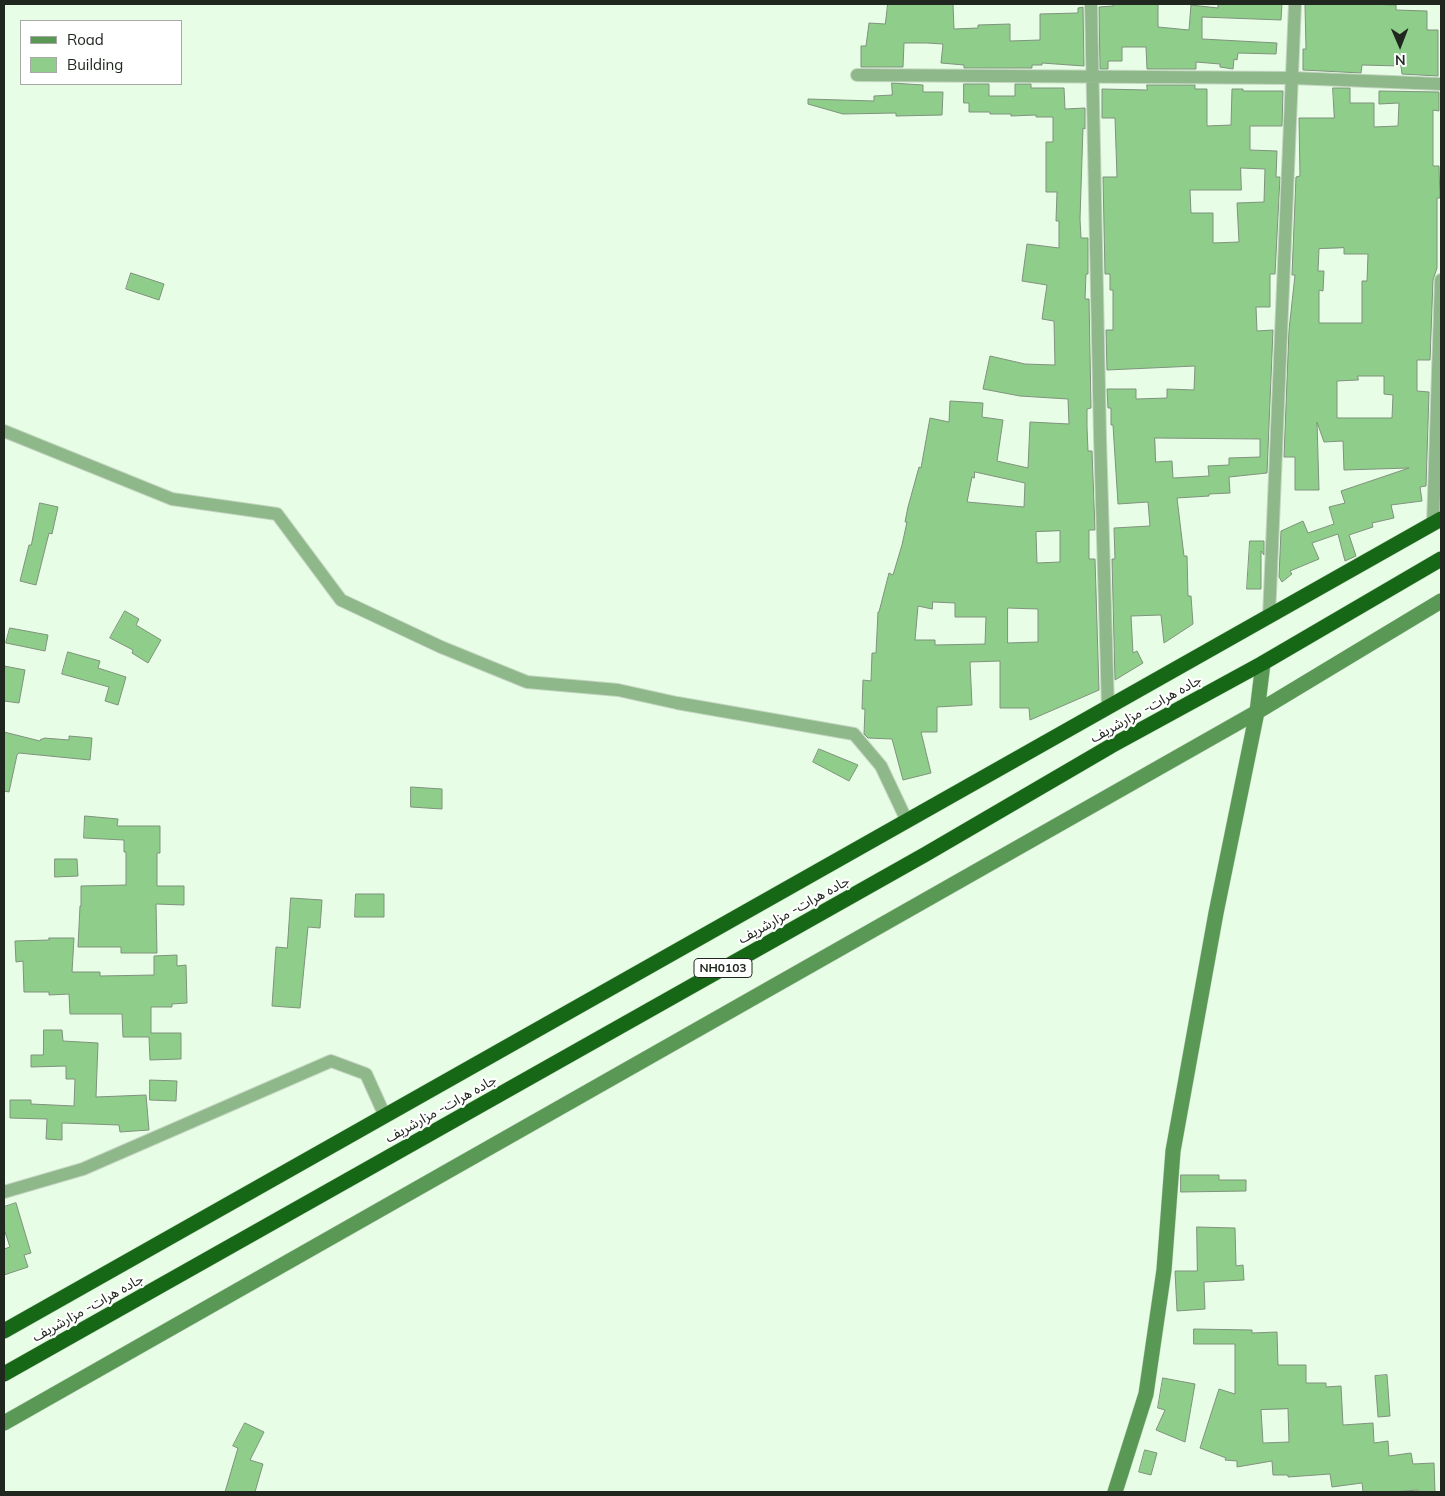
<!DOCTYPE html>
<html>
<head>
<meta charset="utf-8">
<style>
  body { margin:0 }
  #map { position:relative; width:1445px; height:1496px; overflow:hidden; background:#e8fde6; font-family:Mulish,sans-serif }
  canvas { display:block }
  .frame { position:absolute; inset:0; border:5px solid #20271f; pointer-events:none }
  .legend { position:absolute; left:20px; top:20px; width:162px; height:65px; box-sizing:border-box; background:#fff; border:1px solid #a6a9a5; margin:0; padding:6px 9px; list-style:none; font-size:15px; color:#20271f }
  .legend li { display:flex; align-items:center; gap:10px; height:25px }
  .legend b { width:25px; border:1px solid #a6a9a5 }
  .north { position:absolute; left:1375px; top:20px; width:50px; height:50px; -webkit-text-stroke:4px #fff; paint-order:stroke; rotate:179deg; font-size:14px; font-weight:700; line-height:20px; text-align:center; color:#20271f }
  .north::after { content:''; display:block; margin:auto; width:18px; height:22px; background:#20271f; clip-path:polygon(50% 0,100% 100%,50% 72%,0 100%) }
</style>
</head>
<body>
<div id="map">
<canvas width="1445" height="1496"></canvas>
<div class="frame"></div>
<ul class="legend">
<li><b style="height:6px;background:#599855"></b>Road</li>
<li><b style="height:14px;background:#8fcd8a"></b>Building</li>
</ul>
<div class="north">N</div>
</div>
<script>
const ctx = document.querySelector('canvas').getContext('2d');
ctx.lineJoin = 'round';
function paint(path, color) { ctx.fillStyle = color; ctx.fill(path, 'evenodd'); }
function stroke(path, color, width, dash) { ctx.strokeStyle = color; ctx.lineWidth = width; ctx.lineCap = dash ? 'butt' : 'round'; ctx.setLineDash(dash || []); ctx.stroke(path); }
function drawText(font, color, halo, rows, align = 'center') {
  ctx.font = font + ' Mulish,"Noto Sans Arabic",sans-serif'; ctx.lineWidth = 4.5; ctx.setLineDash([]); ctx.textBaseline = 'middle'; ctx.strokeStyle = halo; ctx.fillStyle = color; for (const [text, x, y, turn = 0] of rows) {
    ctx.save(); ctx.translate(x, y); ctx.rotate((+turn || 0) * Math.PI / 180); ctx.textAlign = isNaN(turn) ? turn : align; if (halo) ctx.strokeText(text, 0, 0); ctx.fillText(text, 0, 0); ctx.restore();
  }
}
const building = new Path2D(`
  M888 4H953L954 29 978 28V25L1010 24V41L1040 40V14L1078 13V8L1083 7 1084 66 1042 63V65H1032V68H964V65L941 63 943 44 927 43H904L903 67H861V46H866L869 23 885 24Z
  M1113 4H1158V27L1189 30 1191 5 1218 8V4H1282L1281 20 1202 17V39L1277 43 1276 54 1238 53 1237 60 1234 59 1233 69 1220 67V64L1196 62V69H1147L1146 47H1122V61H1108V69H1100L1099 7 1113 6Z
  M1368 4 1396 5V10L1427 11V30H1438V76L1402 74 1401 66 1362 65 1361 73 1303 70V49H1306L1305 5Z
  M892 83 923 85V92H943L942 115 896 116V113L843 114 808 104V99L874 101V96L892 95Z
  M964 84H989V96H1015V84H1031V88H1064L1065 109 1085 108V129L1083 128 1080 219 1081 238H1088V274H1086L1085 299H1089L1091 408 1087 409V427L1088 451H1092L1095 530H1089V559H1095L1099 690 1030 720 1029 708H1000V661L970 662 972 705 937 707V732H921L931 773 903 780 892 739 868 738 864 734 865 709H862L863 680 871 681 872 653H876L878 612H879L889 573 893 575 902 545 907 522H905L908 507 919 467 921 468 930 418 949 422 950 401 983 403 982 417 1003 420 997 461 1028 468 1030 422 1069 424 1068 399 1020 396 983 389 990 356 1025 364 1055 365 1054 321 1042 319 1047 285 1022 281 1027 244 1059 248V221H1056L1057 192H1046V142H1053V117H1036V115L1011 116V114H990V112H969V103H964ZM975 472 1025 483 1024 507 967 502 972 477 974 478ZM1060 531V562L1037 563 1036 532ZM933 602 955 603V617H986L985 644 935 645V640H915L918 606 932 609ZM1008 608 1038 609V642L1008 643Z
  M1147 85H1195V89H1207V126L1231 125 1232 89H1243V91H1283L1282 126H1250V150L1277 151 1276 177H1280L1275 274H1270V307H1256L1257 331 1273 330 1267 473 1229 477 1230 493 1209 494V496L1177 498 1184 556H1187L1188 596H1191L1193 624 1164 643 1161 615 1131 616 1133 653 1137 651 1143 663 1115 680 1112 559H1115L1114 528 1150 526 1148 502 1118 504 1113 425H1111V408H1108L1107 389H1136V399L1167 398V389L1194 390 1195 366 1107 370 1106 330H1113V290H1110V274H1105L1103 177H1117L1115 118H1102V89L1147 90ZM1241 168 1265 169 1264 202 1237 203 1239 242 1213 243V213H1191L1190 190H1241ZM1155 438 1260 439V457L1229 458V465L1208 466 1209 476 1173 478 1172 461 1156 462Z
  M1333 88H1350V103H1374V127L1398 126 1399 103 1379 104V91L1439 92V111L1433 110V166H1439L1440 198H1437V268L1433 280 1430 360H1417V391L1429 392 1426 486 1420 487 1422 501 1391 505 1394 518 1372 523 1373 527 1349 535 1356 556 1345 561 1338 534 1312 543 1319 559 1290 571 1292 574 1282 582 1279 577 1281 531 1303 521 1308 533 1334 524 1329 507 1345 503 1341 491 1409 468 1344 470 1343 441 1324 442 1317 422 1319 490H1295V457H1284L1289 330 1295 275H1292L1296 177 1300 176 1299 118H1334ZM1344 248V254H1368L1367 281H1362V323H1319V290L1323 291 1324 271H1318L1319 249ZM1358 376H1384V394L1393 395 1392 418H1337V381L1358 380Z
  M131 273 164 284 159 300 126 289Z
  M40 503 58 507 52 534 49 533 36 585 20 581 29 545H31Z
  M1250 541H1264V555L1261 551V589H1247Z
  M125 611 139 619 136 625 161 640 148 663 132 653 133 650 110 638Z
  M10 628 48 635 45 651 6 643Z
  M68 652 100 661 98 668 126 677 118 705 105 701 109 687 62 674Z
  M4 666 25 670 19 703 4 701Z
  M4 732 40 741 41 739H43L44 738 69 740V736L92 738 90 760 19 753 17 755 9 792 4 791Z
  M819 749 858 765 849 781 813 762Z
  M411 787 442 789V809L411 807Z
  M85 816 118 819 117 826H160V853H157V886H184V905L156 904 157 953H121V947H78L80 906H81V886L126 885V852H124V840L84 838Z
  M55 859H77L78 876 55 877Z
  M356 894H384V917H355Z
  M291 898 322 900 320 928 308 927 300 1008 272 1006 276 947 287 948Z
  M49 938H74L72 972H100V976L154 975V956L177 955V966L186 965 187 1003 172 1004V1007H151V1033H181V1059L150 1060 149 1037H123L122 1014H70L69 994 49 995V992H24L23 961 16 962 15 941 49 940Z
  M44 1030H62L63 1041 98 1043 96 1097 146 1095 149 1130 120 1132 119 1125 62 1123V1140L46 1139 47 1119 10 1118V1100H31V1104L74 1106 75 1079H66V1066L31 1067V1055H43Z
  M150 1080 177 1081 176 1101 150 1100Z
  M1181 1175H1219V1180H1246V1191L1181 1192Z
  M16 1203 31 1253 24 1255 28 1267 4 1275V1249L10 1247 4 1229V1207Z
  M1197 1227 1235 1228 1236 1266 1243 1265 1244 1280 1204 1282 1205 1309 1177 1311 1175 1271H1197Z
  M1194 1329 1252 1330V1333L1277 1332 1278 1365H1306V1383H1326V1387L1341 1386 1343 1425 1373 1423 1374 1443 1388 1441 1389 1456 1411 1453 1413 1464 1434 1463 1435 1492H1418V1490L1392 1492H1363L1362 1483 1332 1487 1330 1474 1288 1477V1475H1273L1272 1461 1237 1467V1461L1225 1460 1226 1458 1200 1448 1219 1389 1235 1394V1344H1194ZM1288 1409 1289 1442 1263 1443 1261 1410Z
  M1387 1375 1390 1416 1378 1417 1375 1376Z
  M1163 1378 1195 1384 1185 1442 1156 1430 1165 1410 1158 1408Z
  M245 1423 264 1432 250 1460 263 1464 255 1492H225L238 1448 233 1446Z
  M1145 1450 1157 1453 1151 1475 1139 1472Z`);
paint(building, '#8fcd8a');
stroke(building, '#7f927d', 1);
const street = new Path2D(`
  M1091 4 1100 437 1108 708
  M857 75 1293 78 1441 84
  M4 431 172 499 277 514 341 600 441 647 527 682 618 690 677 703 854 734 881 766 907 821
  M1433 524 1441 280
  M1269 617 1295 4
  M4 1192 83 1169 331 1061 366 1074 385 1116`);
const secondary = new Path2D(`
  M4 1423 1257 712 1441 601
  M1115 1492 1146 1394 1164 1270 1173 1151 1216 913 1257 712 1263 663`);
const highway = new Path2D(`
  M4 1331 1441 519
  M4 1374 926 854 1111 746 1263 663 1441 559`);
stroke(street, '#c4d6c2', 14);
stroke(secondary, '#c4d6c2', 16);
stroke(highway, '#c4d6c2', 16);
stroke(street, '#8eb78a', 12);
stroke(secondary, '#599855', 15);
stroke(highway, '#166816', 15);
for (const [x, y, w] of [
  [723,968,58]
]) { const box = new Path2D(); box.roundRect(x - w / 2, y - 9.5, w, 19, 4); ctx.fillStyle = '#fff'; ctx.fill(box); stroke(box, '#20271f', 1); }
drawText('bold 12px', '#20271f', null, [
  ["NH0103",723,968]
]);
drawText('14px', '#20271f', '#fff', [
  ["جاده هرات- مزارشریف",1146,709,-29],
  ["جاده هرات- مزارشریف",794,910,-29],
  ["جاده هرات- مزارشریف",441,1109,-29],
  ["جاده هرات- مزارشریف",88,1308,-29]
]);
</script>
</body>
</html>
